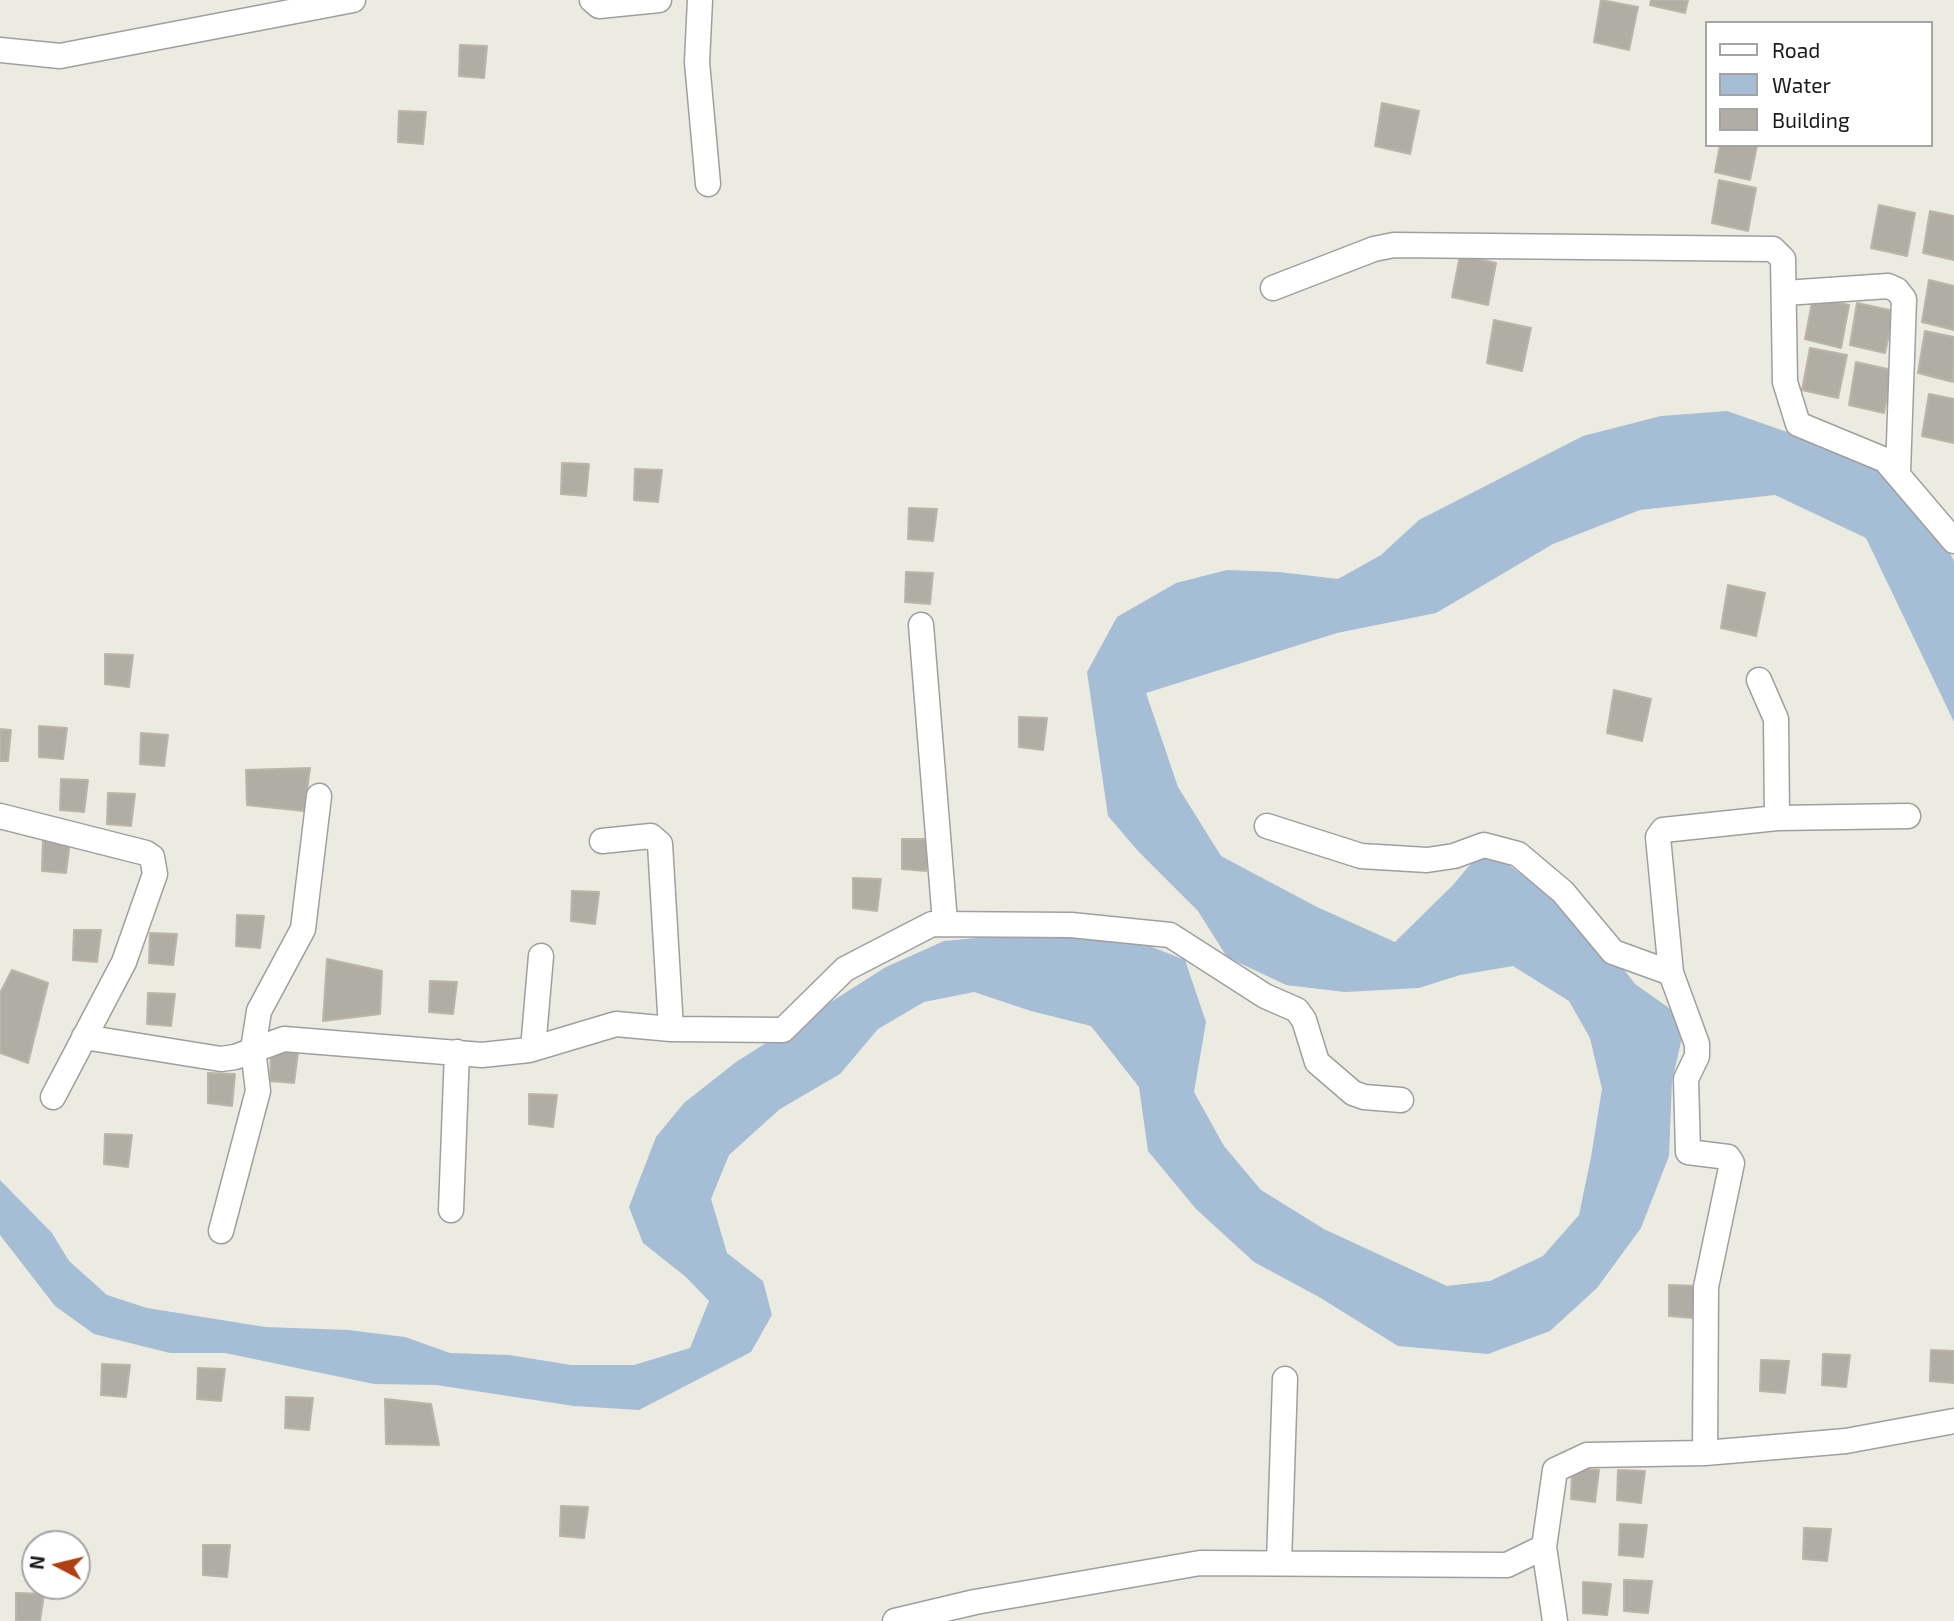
<!DOCTYPE html>
<html>
<head>
<meta charset="utf-8">
<style>
  body { margin:0 }
  #map { position:relative; width:1954px; height:1621px; overflow:hidden; background:#ebebe1; font-family:"Exo 2",sans-serif }
  canvas { display:block }
  .legend { position:absolute; left:1705px; top:21px; width:228px; height:126px; box-sizing:border-box; background:#fff; border:2px solid #a4a4a4; margin:0; padding:9px 12px; list-style:none; font-size:21px; color:#1b1b1b }
  .legend li { display:flex; align-items:center; gap:14px; height:35px }
  .legend b { width:35px; border:2px solid #a4a4a4 }
  .north { position:absolute; left:21px; top:1530px; width:70px; height:70px; box-sizing:border-box; background:#fff; border:2px solid #a4a4a4; border-radius:50%; rotate:277deg; font-size:19px; font-weight:700; line-height:28px; text-align:center; color:#1b1b1b }
  .north::after { content:''; display:block; margin:auto; width:24px; height:32px; background:#b23e13; clip-path:polygon(50% 0,100% 100%,50% 72%,0 100%) }
</style>
</head>
<body>
<div id="map">
<canvas width="1954" height="1621"></canvas>
<ul class="legend">
<li><b style="height:9px;background:#fff"></b>Road</li>
<li><b style="height:19px;background:#a5bdd5"></b>Water</li>
<li><b style="height:19px;background:#b0ada4"></b>Building</li>
</ul>
<div class="north">N</div>
</div>
<script>
const ctx = document.querySelector('canvas').getContext('2d');
ctx.lineJoin = 'round';
function paint(path, color) { ctx.fillStyle = color; ctx.fill(path, 'evenodd'); }
function stroke(path, color, width, dash) { ctx.strokeStyle = color; ctx.lineWidth = width; ctx.lineCap = dash ? 'butt' : 'round'; ctx.setLineDash(dash || []); ctx.stroke(path); }
paint(new Path2D(`
  M1727 411 1807 439 1873 456 1929 512 1954 561V722L1866 538 1775 495 1640 510 1553 544 1436 613 1337 633 1146 693 1178 787 1221 856 1317 907 1395 942 1453 885 1485 847 1590 926 1635 984 1686 1020 1672 1081 1669 1156 1641 1228 1597 1288 1550 1331 1488 1354 1398 1346 1319 1297 1254 1262 1196 1209 1148 1151 1139 1087 1091 1026 1031 1011 974 992 924 1002 878 1029 840 1074 780 1109 729 1155 711 1199 727 1253 763 1281 772 1315 751 1352 639 1410 574 1406 436 1385 374 1384 225 1353H170L94 1334 55 1306 0 1235V1180L52 1233 69 1261 107 1295 147 1308 265 1327 348 1330 405 1337 450 1353 509 1355 571 1365H634L690 1348 709 1301 686 1277 643 1243 629 1207 656 1137 684 1103 736 1062 886 967 944 941 1029 933 1147 945 1185 960 1206 1022 1194 1092 1224 1146 1261 1190 1324 1229 1447 1286 1490 1281 1543 1256 1579 1215 1591 1157 1602 1089 1590 1038 1569 1001 1513 966 1460 975 1419 988 1345 992 1286 985 1227 957 1198 911 1138 851 1108 816 1087 672 1117 617 1176 583 1227 570 1279 572 1338 579 1381 555 1419 520 1583 436 1661 416Z`), '#a5bdd5');
const building = new Path2D(`
  M1601 0 1638 7 1629 50 1594 42Z
  M1651 0H1688L1685 13 1650 5Z
  M460 45 487 46 484 78 459 76Z
  M1382 103 1419 111 1410 154 1375 146Z
  M399 111 426 112 423 144 398 142Z
  M1720 145H1757L1750 180 1715 172Z
  M1719 180 1756 188 1748 231 1712 223Z
  M1879 205 1915 213 1907 256 1871 248Z
  M1930 211 1954 216V260L1923 253Z
  M1460 255 1496 263 1488 305 1452 297Z
  M1929 280 1954 286V330L1922 322Z
  M1813 297 1849 305 1841 348 1805 339Z
  M1857 303 1894 311 1885 353 1850 345Z
  M1494 320 1531 328 1522 371 1487 363Z
  M1925 331 1954 337 1953 382 1918 373Z
  M1810 348 1847 355 1838 398 1802 390Z
  M1856 362 1892 370 1884 413 1849 405Z
  M1929 394 1954 399V443L1922 436Z
  M562 463 589 464 586 496 561 494Z
  M635 469 662 470 658 502 634 500Z
  M909 508 937 509 933 541 908 539Z
  M906 572 933 573 930 604 905 602Z
  M1728 585 1765 593 1756 636 1721 628Z
  M105 654 133 655 129 687 105 684Z
  M1614 690 1651 699 1642 741 1607 733Z
  M1019 717 1047 718 1043 750 1019 747Z
  M39 726 67 728 63 759 39 757Z
  M0 729 11 730 8 761H0Z
  M141 733 168 735 164 766 140 764Z
  M310 768 304 811 247 805 246 770Z
  M61 779 88 780 84 812 60 810Z
  M108 793 135 794 131 826 107 824Z
  M902 839H930L926 871 902 869Z
  M43 840 70 841 66 873 42 871Z
  M853 878 881 879 877 911 853 908Z
  M572 891 599 892 595 924 571 921Z
  M237 915 264 916 260 948 236 946Z
  M74 930H101L97 962 73 960Z
  M150 933 177 934 173 965 149 963Z
  M327 959 382 971 380 1014 323 1021Z
  M12 970 48 983 28 1063 0 1053V993Z
  M430 981 457 982 453 1014 429 1012Z
  M148 993 175 994 171 1026 147 1024Z
  M271 1051 298 1052 294 1083 270 1081Z
  M208 1073 235 1074 232 1106 208 1103Z
  M529 1094 557 1095 553 1127 529 1124Z
  M105 1134 132 1135 128 1167 104 1164Z
  M1669 1285 1697 1286 1693 1318 1669 1316Z
  M1931 1350 1954 1351V1383L1930 1381Z
  M1823 1354 1850 1355 1846 1387 1822 1385Z
  M1761 1360 1789 1361 1785 1393 1760 1391Z
  M102 1364 130 1365 126 1397 101 1395Z
  M198 1368 225 1369 221 1401 197 1399Z
  M286 1397 313 1398 309 1430 285 1428Z
  M385 1399 431 1404 439 1445 386 1444Z
  M1572 1469 1599 1470 1595 1502 1571 1499Z
  M1618 1470 1645 1471 1641 1503 1617 1500Z
  M561 1506 588 1507 584 1538 560 1536Z
  M1620 1524 1647 1525 1643 1557 1619 1555Z
  M1804 1528 1831 1529 1827 1561 1803 1559Z
  M203 1545H230L227 1577 203 1575Z
  M1624 1580 1652 1581 1648 1613 1624 1611Z
  M1583 1582 1611 1584 1607 1615 1583 1613Z
  M16 1593 44 1594 40 1621H16Z`);
paint(building, '#b0ada4');
stroke(building, '#bbb5a5', 2);
const minor = new Path2D(`
  M592 0 599 6 659 0
  M700 0 697 62 708 184
  M0 50 60 56 353 0
  M1273 288 1374 249 1394 245 1773 249 1783 259 1785 382 1798 424 1885 460 1954 541
  M1785 293 1888 286 1897 290 1904 299 1898 472
  M921 625 945 922
  M1759 680 1776 719 1777 818
  M0 816 146 853 152 857 155 874 124 962 53 1097
  M1267 826 1361 856 1427 860 1454 856 1484 845 1518 854 1563 892 1613 952 1671 973 1697 1044V1056L1686 1079 1688 1152 1728 1157 1732 1163 1706 1287 1705 1453
  M602 841 651 836 660 844 671 1029
  M1671 973 1658 837 1663 830 1777 818 1908 816
  M84 1037 221 1059 235 1057 284 1039 482 1055 529 1050 616 1024 671 1029 783 1030 845 969 932 924 1071 925 1170 935 1265 996 1297 1010 1304 1020 1317 1062 1353 1093 1364 1097 1401 1100
  M533 1049 541 956
  M451 1210 457 1052
  M221 1231 258 1091 253 1049 259 1011 303 929 319 796
  M1544 1547 1555 1621
  M1279 1563 1285 1379
  M895 1621 975 1602 1200 1563 1507 1565 1544 1547 1555 1470 1587 1455 1705 1453 1846 1441 1954 1421`);
stroke(minor, '#9f9f9f', 27);
stroke(minor, '#fff', 24);
</script>
</body>
</html>
